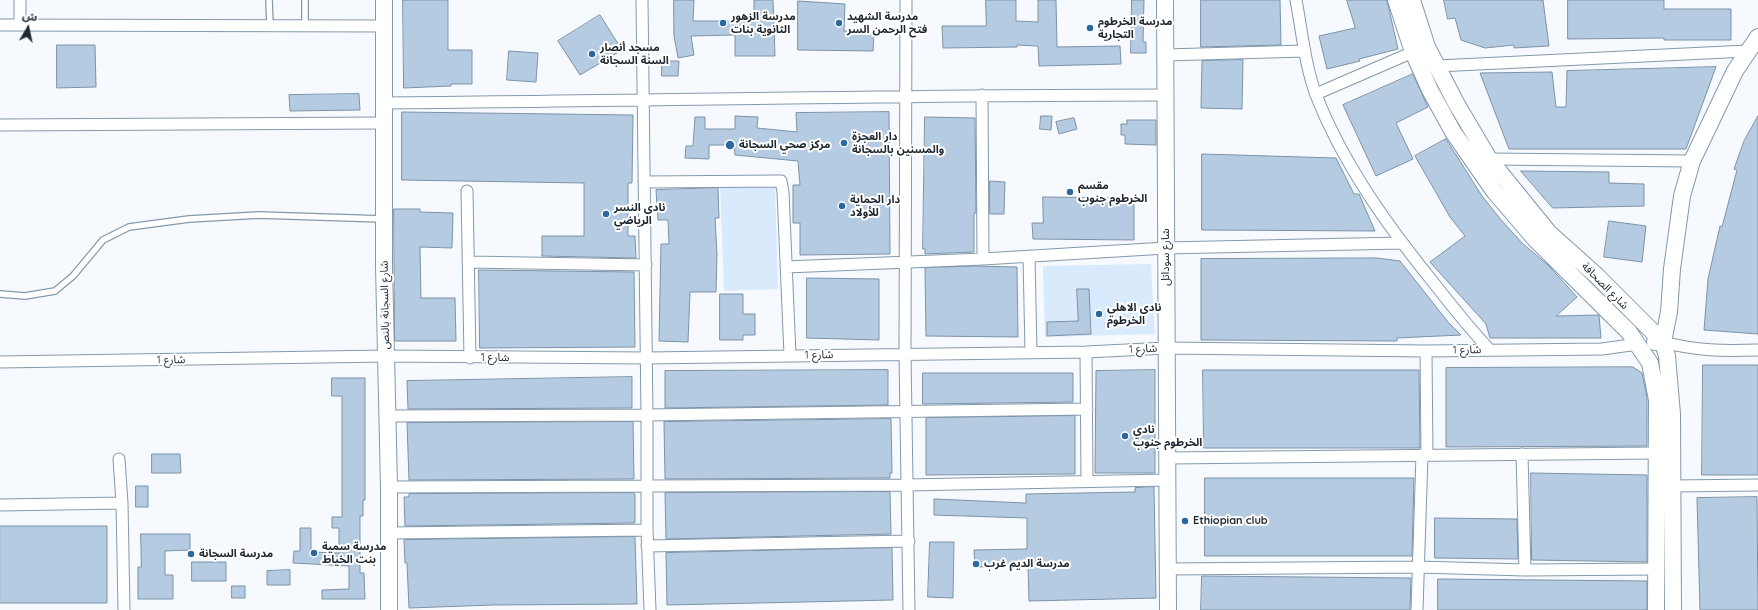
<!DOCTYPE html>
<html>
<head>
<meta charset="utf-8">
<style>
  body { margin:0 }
  #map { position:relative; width:1758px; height:610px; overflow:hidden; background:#f6faff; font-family:Quicksand,"Noto Sans Arabic",sans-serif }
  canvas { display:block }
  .north { position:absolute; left:8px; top:8px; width:40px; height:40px; -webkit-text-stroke:3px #fff; paint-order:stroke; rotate:9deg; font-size:11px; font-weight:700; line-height:16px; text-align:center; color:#202831 }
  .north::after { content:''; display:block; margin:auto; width:14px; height:18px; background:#202831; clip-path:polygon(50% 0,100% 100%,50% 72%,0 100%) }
</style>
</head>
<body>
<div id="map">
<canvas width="1758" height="610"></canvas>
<div class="north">ش</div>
</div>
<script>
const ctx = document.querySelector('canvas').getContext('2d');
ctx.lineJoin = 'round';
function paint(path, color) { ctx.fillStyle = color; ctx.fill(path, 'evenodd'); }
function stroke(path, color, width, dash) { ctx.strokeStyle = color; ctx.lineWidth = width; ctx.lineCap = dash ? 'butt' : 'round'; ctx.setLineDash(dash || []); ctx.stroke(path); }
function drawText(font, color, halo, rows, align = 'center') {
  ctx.font = font + ' Quicksand,"Noto Sans Arabic",sans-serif'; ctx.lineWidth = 4; ctx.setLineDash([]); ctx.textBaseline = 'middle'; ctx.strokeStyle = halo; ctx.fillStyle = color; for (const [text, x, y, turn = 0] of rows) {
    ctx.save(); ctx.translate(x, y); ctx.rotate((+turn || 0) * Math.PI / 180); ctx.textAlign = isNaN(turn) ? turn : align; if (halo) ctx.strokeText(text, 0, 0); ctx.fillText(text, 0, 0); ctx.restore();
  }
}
paint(new Path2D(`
  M775 183 778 289 724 291 720 185Z
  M1151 264 1155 334 1045 337 1043 266Z`), '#d8eafc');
const building = new Path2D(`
  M403 0H448V50H472V84H451V86L404 88Z
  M674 0H694L693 21H754V0H773L775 56H735V35L691 36 694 55 678 58 674 36Z
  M986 0H1016V21L1038 22V0H1056L1057 47 1120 46 1121 64 1039 66 1038 46 1017 45V47L943 48 942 26H986Z
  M1132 0H1144L1143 42H1146V53H1131Z
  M1201 0H1280L1281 45 1201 47Z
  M1347 0H1387L1398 49 1359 59 1360 61 1327 69 1319 36 1355 28Z
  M1444 0H1543L1549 46 1514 48V45L1485 48 1461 40 1455 18 1448 19Z
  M1568 0H1664V9H1731V40H1664V38L1568 39Z
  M798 1 845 4 844 31 874 32 873 51 798 50Z
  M600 15 622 50 580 75 558 41Z
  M57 45H95L96 87 57 88Z
  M509 51 538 53 536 82 507 80Z
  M1243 60 1242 109 1201 108 1202 61Z
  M662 61H679L678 76H662Z
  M1716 67 1686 149H1509L1480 73 1552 72 1556 107H1566L1567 71Z
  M1413 74 1428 107 1396 123 1413 159 1376 176 1343 105Z
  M359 94 360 110 290 111 289 95Z
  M402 112 633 115 632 183H628V236H635L636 258 542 256V236H584V183L402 180Z
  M889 112 890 254 800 255V223H793V185H800L798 161 735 155 734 145H709V159L685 158 686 146H693L695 117H705V129H735V116L758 117 757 128 797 132 796 113Z
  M1041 116H1052L1051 130 1040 129Z
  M1758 116V334L1704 330 1708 279 1720 226 1722 227 1737 170 1734 169 1744 141Z
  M925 117 975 118 976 213H974V252L925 254V249H923Z
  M1074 118 1077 129 1059 134 1056 122Z
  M1127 120H1156V145L1125 144V135H1121V124H1127Z
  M1446 139 1482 196 1502 221 1523 244 1548 265 1577 297 1556 316 1599 315 1601 338H1490L1486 324 1430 262 1465 236 1450 217 1415 156Z
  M1202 154 1336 158 1354 194H1359L1375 231 1202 230Z
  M1521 171 1609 172V183L1644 184V206L1553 208Z
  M990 181 1005 182 1004 214H990Z
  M718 188 719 218H715L717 254 716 292H690L688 342 659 341 661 244H669L668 220H658L656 190Z
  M1043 197 1134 198V240L1033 239 1032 223H1043Z
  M394 209H420V212L453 213 452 248 420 247 421 298H455L456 341H395Z
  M1609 221 1646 226 1642 262 1604 257Z
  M1377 258 1400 261 1448 322 1461 335 1397 338V341L1201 340V259Z
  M974 266 1017 267 1018 337 926 336 925 268Z
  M479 270 634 272 635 347 480 348Z
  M807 278 879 279V340L807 338Z
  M1077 289H1089L1091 334 1047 336V322L1078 321Z
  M720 294H743V314H755V335H743V340H720Z
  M1703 365H1758V475H1702Z
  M1633 367 1642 373 1647 397V446L1446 447V368Z
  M888 370V405L665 408V371Z
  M1155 370V473H1095L1096 371Z
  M1203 370H1419L1420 448H1204Z
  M923 373H1073V402L923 404Z
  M632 377V408L408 409 407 381Z
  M332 378H365V500H363V516H360V573H364L365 599H322V590L349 589V566L293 563 294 551H300V528H311V552L339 553V528H332V517H342V396H332Z
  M1075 416V474L926 475V418Z
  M891 419 892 473H890V478L665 479 664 422Z
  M633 422 634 479 409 480 407 423Z
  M152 454H180L181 473H152Z
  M1531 473 1647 475V562L1532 560Z
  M1205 478H1414L1412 556H1205Z
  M136 486H148V507H136Z
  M1154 487 1156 598 1029 601 1028 566 975 567 974 550 1027 549V518L934 515V499L1026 503V494L1135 492V488Z
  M890 492 891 534 666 539 665 493Z
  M634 493 635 495V523L405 526 404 497H409V494Z
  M1757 497 1758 610H1700L1697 498Z
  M1435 518 1517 519 1518 559 1435 558Z
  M0 526H107V603H0Z
  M141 534H190V550L165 551V575H173V599H138V567H141Z
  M635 537 637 604 493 605 409 608 407 563H405L404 540Z
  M930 542H954L953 598 928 597Z
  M892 548 893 600 667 605 666 553Z
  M192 562H226V581H192Z
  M290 570V585H267V571Z
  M1202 576 1411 578 1410 610H1201Z
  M1438 579 1647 581V610H1438Z
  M232 586H245V598H232Z`);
paint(building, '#b4cbe1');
stroke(building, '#7d92a7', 1);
const lane = new Path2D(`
  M269 0 270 26
  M305 0V26
  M0 294 25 296 55 291 73 276 103 240 129 227 189 219 259 215 383 219`);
const street = new Path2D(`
  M642 0 647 415V530L650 610
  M906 0 905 354 909 610
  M1296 0C1302 32 1305 65 1316 95 1343 164 1387 225 1433 282 1451 305 1469 328 1489 349
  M0 25 384 26
  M20 25V0
  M1165 55 1305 51
  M1437 66 1747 51
  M1316 94 1413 52
  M982 95 983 259
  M384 103C645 101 905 95 1165 95
  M0 125 384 123
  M1489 159 1692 161
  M644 182 781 181 783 192 790 355
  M467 191 470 358
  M1029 256 1031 352
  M468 262 646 265
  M786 267 983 259 1166 248 1401 243
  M1663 342C1697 351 1723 351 1758 350
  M1426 351 1427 455
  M1086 352 1087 481
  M0 362 386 356 647 358 1086 352 1167 348 1426 351 1602 349 1638 344
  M387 416 647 415 1087 409
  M1522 454 1525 570
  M1168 458 1656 453
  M119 459 122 503 124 610
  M1673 486 1758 485
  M389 487 907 485 1168 480
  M0 505 122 503
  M389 533 647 530
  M647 546 909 541
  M1168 569 1418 567 1525 570 1656 569
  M1417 610 1422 455`);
const secondary = new Path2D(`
  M384 0V266L389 487V610
  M1165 0 1168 610
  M1396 0 1413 52 1430 90 1453 132 1494 191 1535 239 1629 332 1650 363 1657 400 1656 610
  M1412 0 1427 47 1456 103 1489 159 1549 233 1597 276 1663 342 1667 356 1672 414 1673 610
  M1655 342H1663L1669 312 1672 269 1682 196 1692 161 1735 71 1758 37`);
stroke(lane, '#8399ad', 8);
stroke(street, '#8399ad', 13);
stroke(secondary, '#8399ad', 18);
stroke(lane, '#fff', 5.5);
stroke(street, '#fff', 11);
stroke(secondary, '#fff', 16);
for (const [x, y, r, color] of [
  [723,23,4,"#29699f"],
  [839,23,4,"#29699f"],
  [1090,28,4,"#29699f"],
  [592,54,4,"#29699f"],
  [844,143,4,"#29699f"],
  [730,145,5,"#29699f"],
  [1070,192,4,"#29699f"],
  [842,206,4,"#29699f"],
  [606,214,4,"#29699f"],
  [1099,314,4,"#29699f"],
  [1125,436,4,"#29699f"],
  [1185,521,4,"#29699f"],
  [314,553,4,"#29699f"],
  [191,554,4,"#29699f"],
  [976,564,4,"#29699f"]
]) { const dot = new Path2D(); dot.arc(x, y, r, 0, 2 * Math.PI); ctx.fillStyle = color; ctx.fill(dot); stroke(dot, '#fff', 1.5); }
drawText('bold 11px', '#202831', '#fff', [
  ["مدرسة الزهور",731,17],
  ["الثانوية بنات",731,30],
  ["مدرسة الشهيد",847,17],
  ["فتح الرحمن السر",847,30],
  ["مدرسة الخرطوم",1098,22],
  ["التجارية",1098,35],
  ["مسجد أنصار",600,48],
  ["السنة السجانة",600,61],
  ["دار العجزة",852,137],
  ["والمسنين بالسجانة",852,150],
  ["مركز صحي السجانة",739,145],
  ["مقسم",1078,186],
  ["الخرطوم جنوب",1078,199],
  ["دار الحماية",850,200],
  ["للأولاد",850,213],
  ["نادي النسر",614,208],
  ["الرياضي",614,221],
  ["نادي الاهلي",1107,308],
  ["الخرطوم",1107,321],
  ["نادي",1133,430],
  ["الخرطوم جنوب",1133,443],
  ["Ethiopian club",1193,521],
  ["مدرسة سمية",322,547],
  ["بنت الخياط",322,560],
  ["مدرسة السجانة",199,554],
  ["مدرسة الديم غرب",984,564]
], 'left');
drawText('11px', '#202831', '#fff', [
  ["شارع سوداتل",1166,257,-90],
  ["شارع الصحافة",1605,286,45],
  ["شارع السجانة بالنص",385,305,-91],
  ["شارع 1",1143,349,-3],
  ["شارع 1",1467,350,-1],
  ["شارع 1",819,355,-1],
  ["شارع 1",495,358],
  ["شارع 1",171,360,-1]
]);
</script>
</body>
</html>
